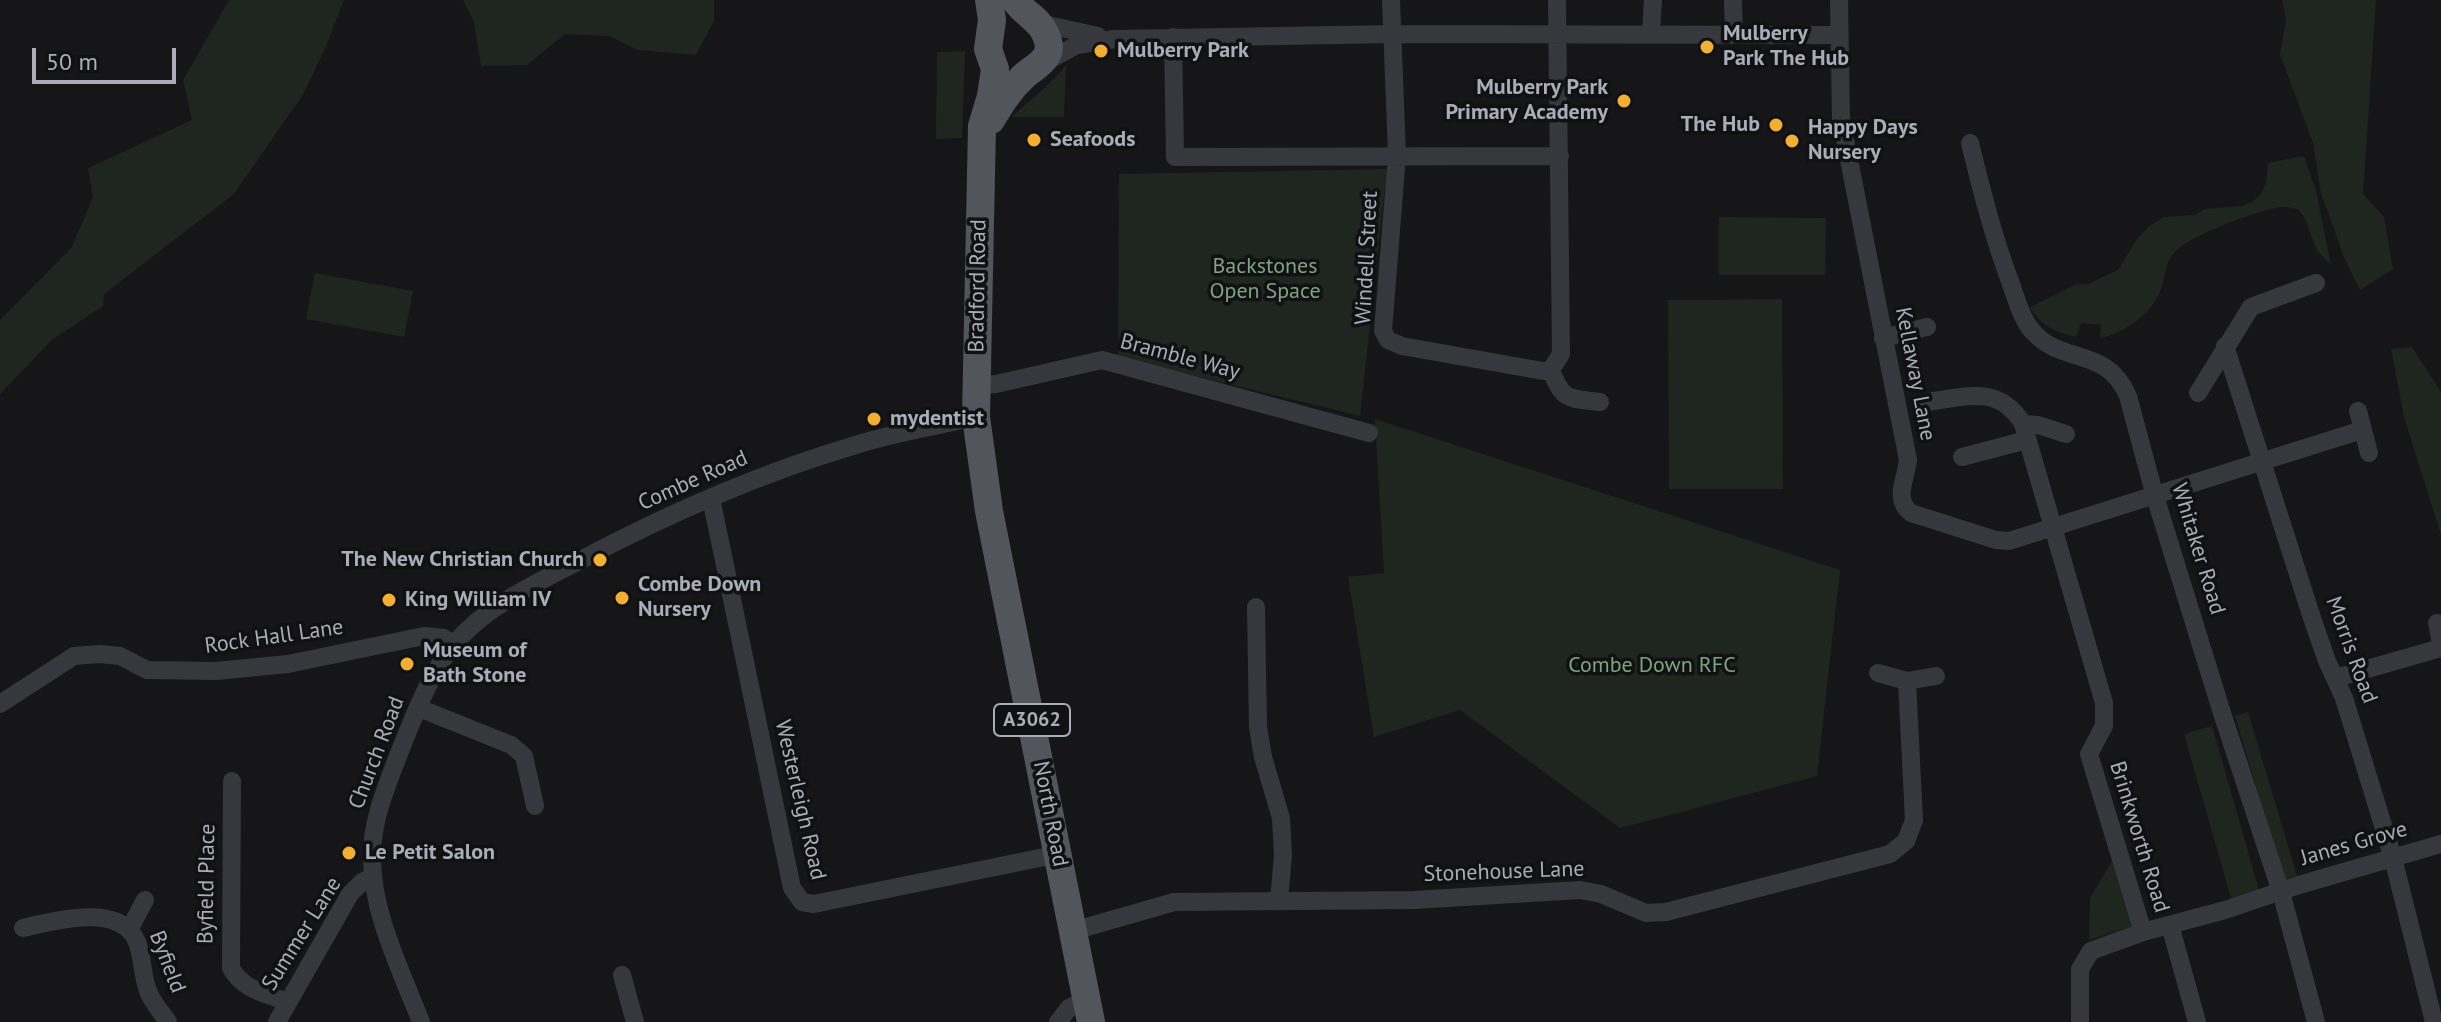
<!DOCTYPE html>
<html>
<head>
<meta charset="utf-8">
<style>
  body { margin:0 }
  #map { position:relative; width:2441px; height:1022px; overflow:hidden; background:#161618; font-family:"PT Sans",sans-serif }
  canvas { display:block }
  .scale { position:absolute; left:32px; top:48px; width:144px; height:36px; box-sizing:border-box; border:4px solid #a8adb8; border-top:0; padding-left:10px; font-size:24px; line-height:28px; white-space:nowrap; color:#a8adb8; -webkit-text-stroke:6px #111113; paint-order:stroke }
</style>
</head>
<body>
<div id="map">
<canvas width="2441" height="1022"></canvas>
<div class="scale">50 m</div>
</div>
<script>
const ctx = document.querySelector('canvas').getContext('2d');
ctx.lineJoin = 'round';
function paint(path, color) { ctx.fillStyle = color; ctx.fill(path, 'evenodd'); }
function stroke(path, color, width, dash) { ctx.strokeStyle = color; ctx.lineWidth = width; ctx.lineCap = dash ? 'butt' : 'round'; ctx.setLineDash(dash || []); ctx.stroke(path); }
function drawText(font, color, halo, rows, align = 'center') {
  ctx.font = font + ' "PT Sans",sans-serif'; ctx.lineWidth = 7; ctx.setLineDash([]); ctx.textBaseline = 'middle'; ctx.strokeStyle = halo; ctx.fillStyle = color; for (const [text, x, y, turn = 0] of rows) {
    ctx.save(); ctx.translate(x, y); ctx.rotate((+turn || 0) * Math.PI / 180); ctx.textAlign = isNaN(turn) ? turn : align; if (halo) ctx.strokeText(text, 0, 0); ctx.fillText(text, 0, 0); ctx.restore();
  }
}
paint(new Path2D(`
  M229 0H344L326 46 304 93 234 194 104 294 103 306 53 339 0 394V320L72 247 93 197 88 168 192 120 183 80Z
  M463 0H714V21L696 55 638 50 609 36 565 34 527 65 481 66 474 22Z
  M2282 0H2376L2363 194 2384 217 2393 269 2360 290 2345 260 2321 193 2313 143 2280 54 2286 21Z
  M965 51 962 138 936 139 937 52Z
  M1066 65 1064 117H1012C1030 99 1050 86 1066 65Z
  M2304 156 2316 191 2331 265 2317 251 2305 219 2299 210C2293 208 2287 206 2280 207 2257 211 2187 236 2173 254 2165 264 2165 278 2161 289 2152 314 2125 333 2100 338L2101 325 2081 323 2076 337C2057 334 2039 324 2030 307L2075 285 2088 284 2118 270 2137 239 2149 226 2164 217 2195 215 2205 209 2242 206 2252 202 2261 194 2266 183 2268 163Z
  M1387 169 1360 416 1118 357 1119 174Z
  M1719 217 1826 218 1825 275H1719Z
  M315 273 413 291 404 337 306 319Z
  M1782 299 1783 489H1669L1668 300Z
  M2412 347 2441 392V535L2404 417 2391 349Z
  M1375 419 1840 570 1817 776 1620 828 1460 710 1374 737 1348 577 1384 573Z
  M2248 712 2297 876 2284 880 2235 716Z
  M2212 726 2259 890 2231 898 2184 734Z
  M2112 861 2133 926 2089 940 2090 898Z`), '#1e261f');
stroke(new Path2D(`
  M1391 0 1397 155 1383 331 1388 340 1402 346 1543 371 1551 370 1561 354 1557 0
  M1733 0 1734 34
  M1839 0 1841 119 1908 460C1906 480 1893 499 1911 513L1996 540 2009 541 2362 430
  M1039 23 1098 36
  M1651 33 1653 0
  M1173 37 1175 157 1560 156
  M1043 63 1077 45 1114 39 1392 34 1839 35
  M1970 143C1982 192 1993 236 2011 284 2017 301 2022 320 2034 333 2064 365 2106 346 2128 396L2154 493 2222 713 2281 892 2316 1022
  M1883 338 1927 327
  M2225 346 2312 618 2327 661 2344 698 2393 858 2434 1022
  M1551 370C1563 402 1569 398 1600 402
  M976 386 996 384 1102 360 1369 433
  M2198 393 2251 307 2316 283
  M1928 402C1966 397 1999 384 2023 424L2104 703V726L2089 754 2143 932
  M2358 411 2369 453
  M2023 424 2038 425 2066 434
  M1962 457 2027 440
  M711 498 792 888 802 902 814 904 1059 854
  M1256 607 1258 727 1263 757 1281 818 1283 855 1279 900
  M2437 623 2441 643
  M1878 673 1907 681 1936 676
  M2336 678 2441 648
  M0 704 74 656 100 654 120 656 147 670 216 671 288 664 424 636 444 638 454 645
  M419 708 511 745 524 756 535 806
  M232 781 231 968C243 990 265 993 287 1002
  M2170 925 2197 1022
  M23 928C54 921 121 902 137 942 143 958 142 975 148 991 152 1002 161 1012 168 1022
  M129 930 145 900
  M1073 931 1174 902 1414 900 1580 890 1601 894 1646 913 1666 912 1890 854 1906 841 1914 820 1907 681
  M622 975 635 1022
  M277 1022 350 894 362 882 373 877
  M421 1022C401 970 371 912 372 855 372 820 386 788 398 756 413 719 429 674 455 643 487 606 531 586 575 563 665 515 760 473 859 444 897 432 937 426 976 417
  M1058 1022 1069 1008 1086 1000
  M2080 1022V969L2091 951 2143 932 2225 910 2299 885 2441 844`), '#37383d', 18);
stroke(new Path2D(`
  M989 0 992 20 988 49 995 69 991 96 982 126 976 417 989 511 1091 1022
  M991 120C1000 105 1009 90 1022 78 1035 65 1058 59 1045 33 1039 19 1023 13 1015 0`), '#53555c', 28);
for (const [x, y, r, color] of [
  [1707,47,8,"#f1b034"],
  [1101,51,8,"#f1b034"],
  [1624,101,8,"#f1b034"],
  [1776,125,8,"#f1b034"],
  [1034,140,8,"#f1b034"],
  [1792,141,8,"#f1b034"],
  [874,419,8,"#f1b034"],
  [600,560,8,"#f1b034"],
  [622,598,8,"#f1b034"],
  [389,600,8,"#f1b034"],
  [407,664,8,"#f1b034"],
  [349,853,8,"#f1b034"]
]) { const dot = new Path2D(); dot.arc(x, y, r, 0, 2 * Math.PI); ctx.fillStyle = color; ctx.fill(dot); stroke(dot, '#111113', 3); }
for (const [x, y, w] of [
  [1032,720,76]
]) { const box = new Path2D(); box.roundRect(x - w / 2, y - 16, w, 32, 6); ctx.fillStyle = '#111113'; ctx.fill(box); stroke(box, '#a8adb8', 2); }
drawText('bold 20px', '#a8adb8', null, [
  ["A3062",1032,720]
]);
drawText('bold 22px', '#a8adb8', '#111113', [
  ["Mulberry",1723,34],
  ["Park The Hub",1723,59],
  ["Mulberry Park",1117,51],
  ["Mulberry Park",1608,88,"right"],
  ["Primary Academy",1608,113,"right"],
  ["The Hub",1760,125,"right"],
  ["Happy Days",1808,128],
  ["Nursery",1808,153],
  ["Seafoods",1050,140],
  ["mydentist",890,419],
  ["The New Christian Church",584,560,"right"],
  ["Combe Down",638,585],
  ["Nursery",638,610],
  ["King William IV",405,600],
  ["Museum of",423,651],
  ["Bath Stone",423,676],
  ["Le Petit Salon",365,853]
], 'left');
drawText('22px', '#a8adb8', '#111113', [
  ["Windell Street",1367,258,-87],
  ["Bradford Road",978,286,-89],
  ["Bramble Way",1180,357,15],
  ["Kellaway Lane",1915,374,79],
  ["Combe Road",693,481,-24],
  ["Whitaker Road",2198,549,73],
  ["Rock Hall Lane",274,637,-8],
  ["Morris Road",2351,650,70],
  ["Church Road",377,753,-69],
  ["Westerleigh Road",800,800,77],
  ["North Road",1050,814,79],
  ["Brinkworth Road",2139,837,73],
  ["Janes Grove",2354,844,-16],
  ["Stonehouse Lane",1504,872,-2],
  ["Byfield Place",207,884,-89],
  ["Summer Lane",302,934,-58],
  ["Byfield",167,962,69]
]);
drawText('22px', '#7fa381', '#111113', [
  ["Backstones",1265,267],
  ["Open Space",1265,292],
  ["Combe Down RFC",1652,666]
]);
</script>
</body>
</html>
